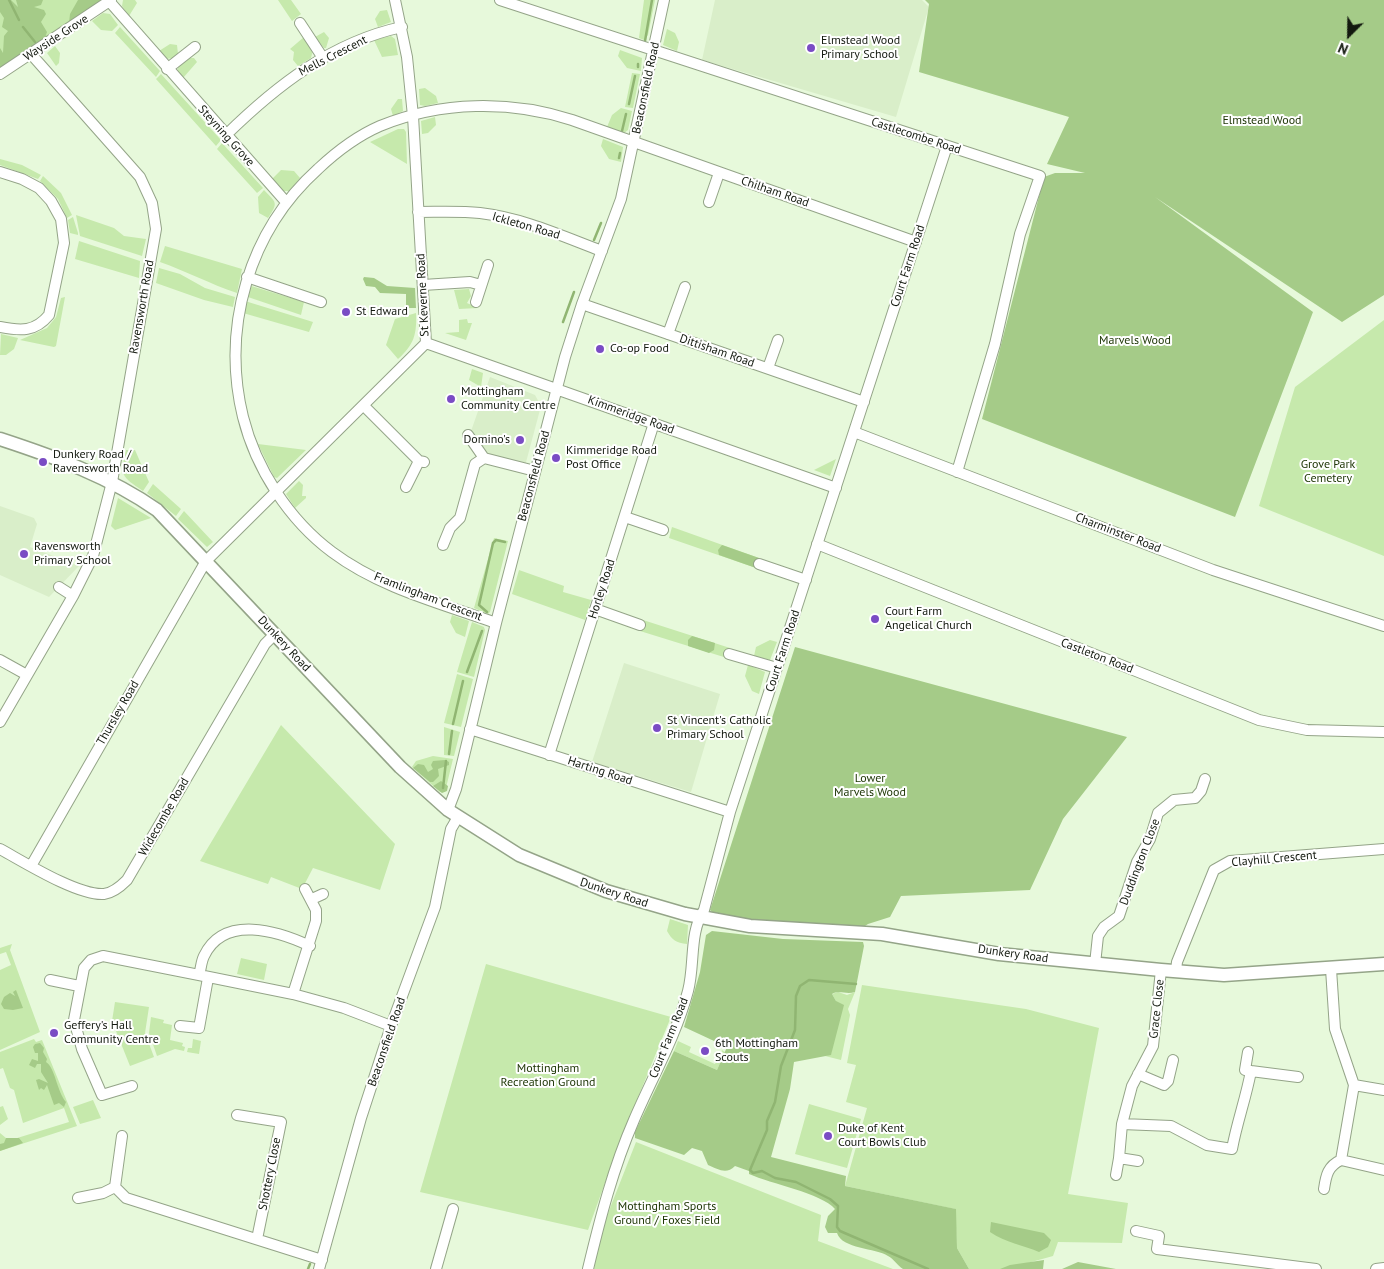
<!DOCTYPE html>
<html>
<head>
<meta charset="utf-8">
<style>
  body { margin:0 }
  #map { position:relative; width:1384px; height:1269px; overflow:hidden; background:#e7f9db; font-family:"PT Sans",sans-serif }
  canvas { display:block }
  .north { position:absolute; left:1324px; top:10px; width:50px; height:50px; -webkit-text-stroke:4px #fff; paint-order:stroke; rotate:203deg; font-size:14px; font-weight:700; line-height:20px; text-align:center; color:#13190f }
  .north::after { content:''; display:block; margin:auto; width:18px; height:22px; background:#13190f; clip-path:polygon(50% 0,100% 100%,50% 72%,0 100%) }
</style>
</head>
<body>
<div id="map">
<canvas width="1384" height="1269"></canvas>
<div class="north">N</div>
</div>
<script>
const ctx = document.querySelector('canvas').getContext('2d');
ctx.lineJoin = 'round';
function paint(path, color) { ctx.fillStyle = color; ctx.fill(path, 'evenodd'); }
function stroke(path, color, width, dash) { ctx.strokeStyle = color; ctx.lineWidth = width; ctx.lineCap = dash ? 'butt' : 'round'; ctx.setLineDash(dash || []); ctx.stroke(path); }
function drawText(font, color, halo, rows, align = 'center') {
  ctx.font = font + ' "PT Sans",sans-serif'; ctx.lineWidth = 4; ctx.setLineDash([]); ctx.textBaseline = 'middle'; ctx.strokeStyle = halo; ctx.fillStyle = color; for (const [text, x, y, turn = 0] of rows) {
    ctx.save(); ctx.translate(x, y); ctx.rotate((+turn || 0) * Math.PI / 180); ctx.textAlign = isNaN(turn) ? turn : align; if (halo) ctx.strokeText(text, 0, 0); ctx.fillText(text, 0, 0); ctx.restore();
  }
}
paint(new Path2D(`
  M715 0H922L929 7 896 117 702 60Z
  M490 377 535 395 541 406 525 466 485 456 470 434Z
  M0 506 34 518 37 524 30 547 79 566 49 597 0 575Z
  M624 663 720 694 691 792 592 762Z`), '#d9eec9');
paint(new Path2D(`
  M0 0H104L0 69Z
  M123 0H135L137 3 129 16 122 6Z
  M278 0H291L301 14 292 21Z
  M644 0H655L648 35 644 40 639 38Z
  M387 10 391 22 378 27 375 19 380 11Z
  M103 13 110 14 118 25 112 31 101 30 92 21Z
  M120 27 160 71 156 77 115 33Z
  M667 29 675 33 679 42 677 51 663 45Z
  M324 32 329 38 326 48H324L315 37Z
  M391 36 395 39 398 55 382 57 374 40Z
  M304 37 313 50 311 58 298 66 293 60 294 52 290 49Z
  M170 44 177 45 178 54 173 58 166 59 159 51Z
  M55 46 60 53 59 63 56 66 47 53Z
  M620 50 642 58 641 71 627 68 618 56Z
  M187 58H194L197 62 183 78 177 72 179 65Z
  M632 73 640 74 633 108 625 107Z
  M161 74 221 140 216 146 156 79Z
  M425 88 436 96 438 103 425 106 420 105 419 89Z
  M398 99H402L403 111 393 116 391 109Z
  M621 108 632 111 628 130 624 133 607 127 612 115Z
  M435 117 436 125 428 133 422 134 421 121Z
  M398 129H404L406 132 407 164 370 142Z
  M603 139 623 147 621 162 609 159 601 146Z
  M222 143 263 188 257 193 217 149Z
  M0 159 22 165 41 175 38 179 0 165Z
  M281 170 294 171 300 178 289 191H282L272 179Z
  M43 176 61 193 72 215 67 218 58 199 40 181Z
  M264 190C276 203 279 202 268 218L259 213 258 197Z
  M76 215 114 228 124 236 146 239 142 256 80 236Z
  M73 217 78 233V235L70 233 68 220Z
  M79 241 140 261 139 278 75 259Z
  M165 246 242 269 237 293C210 284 186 271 160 262Z
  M159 268 180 274 205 288 235 297 233 307 204 300 156 283Z
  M248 285 304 302 301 315 245 296Z
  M469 289 471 296 467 303 478 308 459 309 454 290Z
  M65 297 56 346 54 347 20 340 47 328 56 317 61 298Z
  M245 301 313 322 309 332 243 313Z
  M416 313C417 334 414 345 398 359L386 345 395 319Z
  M467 319 468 323H472L466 340 445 333 459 332V320Z
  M1384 320V556L1259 506 1295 387Z
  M1 334 18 338 14 349 6 355H0Z
  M472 369 483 373 481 387 469 380Z
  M258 444 306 450 277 478 274 477Z
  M126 450H135L149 482 143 491C121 476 120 476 126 450Z
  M836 459 830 476 814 470Z
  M299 481 303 485 302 496H306V498L295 508 286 494Z
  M153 484 181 509 176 516 147 493Z
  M118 498 151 518 115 530 111 526Z
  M184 511 213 542 207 547 178 519Z
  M672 527 759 558 756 568 669 538Z
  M494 538 508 541 490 612 488 614 474 608Z
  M519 570 564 586 563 592 591 600 585 620 512 594Z
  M452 615 469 621 465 637 456 633 450 622Z
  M643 620 730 648 727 658 640 631Z
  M472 622 484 627 485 630 474 677 457 672Z
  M770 640 777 642 770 660 754 656 756 647Z
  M748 665 765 672 759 694 752 691 745 676Z
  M457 674 473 679 461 727 444 723Z
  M281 725 395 844 380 890 313 868 302 889 271 877 268 884 200 861Z
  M444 727 460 732 454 756 444 755Z
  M433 756 453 759 445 792H440L412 767 416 761Z
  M670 919 688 925 687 944C676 943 672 940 667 931Z
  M12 944 10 950 40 1032 0 1050V970L11 965 6 952 0 954V948Z
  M241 958 267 964 264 980 237 974Z
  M486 964 671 1017 620 1141 588 1230 420 1192Z
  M862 985 1026 1009 1099 1028 1068 1194 1128 1203 1122 1243 1058 1242 1053 1256 1006 1269H969L957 1248 955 1209 845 1186 867 1108 846 1102 856 1065 847 1063Z
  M838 992 847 995 855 992 848 1009 850 1015 841 1060 825 1056 831 1054 836 1001 832 994Z
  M115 1002 149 1007 145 1033 154 1057 130 1066 112 1021Z
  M151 1017 164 1020 163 1023 172 1025 170 1040 183 1043 182 1046 185 1047 184 1051 175 1049 157 1056 149 1033Z
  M34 1039 36 1042 42 1040 77 1126 0 1151V1133L6 1138 14 1139 69 1122 64 1108 23 1123 14 1090 10 1088 3 1068 0 1069V1052Z
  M193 1039 201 1041 199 1054 187 1052 188 1048H192Z
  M678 1041 691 1047 689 1052 715 1064 722 1050 725 1052 717 1070 674 1051Z
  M93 1100 101 1118 80 1124 73 1107Z
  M809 1104 861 1119 847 1168 795 1154Z
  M3 1106 8 1119 0 1125V1107Z
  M636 1142 821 1215 818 1241 893 1269H594L601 1231Z`), '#c6e9ac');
paint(new Path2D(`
  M0 0H11L18 7 16 0H43L41 5 34 7 44 10 46 14 41 22 47 32 45 38 0 69V48L3 53 4 36 8 31 2 27 4 18 0 12Z
  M78 0H104L69 23 70 14Z
  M925 0H1384V295L1342 322 1155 197 1313 312 1235 517 982 419 1044 177 1055 173H1085L1047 164 1069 117 919 72 929 4Z
  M364 277 374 278 387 286 415 288 416 308H406V294L380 293 375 287 366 286 363 279Z
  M722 545 759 558 756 568 719 555 718 550Z
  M692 636 715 643 714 650 709 653 688 646V640Z
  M795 647 1127 737 1063 819 1030 890 901 896 890 917 868 924 859 930 791 927 715 915 710 910Z
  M445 760 449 762V765L438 769 439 776 433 782H430L413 768 418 764 424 765 428 772 433 769 431 765 433 761Z
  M441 781 448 786 447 791 442 793 433 786Z
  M712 931 783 939 863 942 864 946 855 992C847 995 839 990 832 994L836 1001 844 1005 831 1055 794 1062 790 1089 771 1157 846 1176 845 1186 956 1209 957 1248 969 1269H903C897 1265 894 1259 888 1256 876 1248 842 1249 837 1233H828L825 1227 828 1216 835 1209C821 1193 771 1184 749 1174V1171L735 1166C726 1175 718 1169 708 1165L702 1151 692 1148 684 1155 635 1138V1132L674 1051 717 1070 727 1047 684 1027 700 972 706 935Z
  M16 990 23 1008 13 1010 4 1009 1 1004 4 997 10 993 15 996 13 992Z
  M40 1043 44 1048 43 1052 47 1059 46 1062C55 1067 57 1092 66 1102L64 1107 59 1103 54 1105 47 1085 44 1090 41 1088 39 1090 36 1080 39 1079 48 1083 41 1072V1064H37L35 1068 29 1065 32 1059 38 1061V1053H35L33 1047 35 1044Z
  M6 1138H19L23 1143 0 1151V1144L4 1143Z
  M991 1222 1044 1233 1051 1240 1048 1247 1039 1252C1023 1245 1006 1243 990 1232Z
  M1044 1260 1043 1269H1000L1010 1265Z
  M1078 1262 1116 1269H1062Z`), '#a5cb88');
stroke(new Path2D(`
  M9 0 19 20
  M23 27 35 42
  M645 41 652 0
  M638 67V64
  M629 104 635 76
  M622 131 626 114
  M619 158 620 153
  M594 240 601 223
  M563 322 574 292
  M487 612 479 605 493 543 496 540 505 542
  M467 672 482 631
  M453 724 463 681
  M449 754 452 731
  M443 788 446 761
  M856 984 809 980 800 986 796 996 795 1030 781 1066 775 1102 767 1121V1130L750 1170 753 1173 762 1171 775 1178 796 1182 830 1199 838 1206 837 1227 840 1231 928 1269
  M308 1269 310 1264`), '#90b572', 2.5);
const minor = new Path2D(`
  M500 0 1040 176 1020 234 995 344 957 472
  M109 1 286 202
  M300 23 323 58
  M167 69 195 47
  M0 74 111 0
  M226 135C276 86 332 42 402 27
  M0 172 22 179 39 188 51 201 61 219 64 243 49 315C35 332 21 331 0 327
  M709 202 719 173
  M418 212C439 212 460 211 480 213 523 218 562 236 602 251
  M247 277 321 302
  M423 285 470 282 481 285
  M476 302 488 265
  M582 304 864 402
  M668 334 685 287
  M426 343 836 488
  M768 368 778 340
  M364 406 419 461
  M854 432 1213 570 1384 626
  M468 435 484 458 535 471
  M406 487 419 461 424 462
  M625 517 663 530
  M817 544 1259 720 1307 730 1384 732
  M443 545 450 528 460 518 475 464 484 458
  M759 564 806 580
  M59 587 73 596
  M595 609 640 625
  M496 623C440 603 380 588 332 552 289 520 256 469 243 417 221 327 249 231 318 169 336 152 357 136 380 126 441 101 510 100 572 120L916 242
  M729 654 777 668
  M0 660 27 675
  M0 722 73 596 93 556 112 482 156 229 152 203 140 177 31 54
  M470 729 730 812
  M549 755 654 423
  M448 810 456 789 496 623 565 357 582 304 621 199 664 0
  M0 849C24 862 78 896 104 894 113 893 120 887 127 880L265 644 274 635
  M31 866 206 561 426 343 413 116 407 57 395 0
  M312 899 323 894
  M310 946C278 931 224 914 204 956 201 962 201 969 199 975L293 994 344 1008 391 1026
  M1095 964 1098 936 1104 927 1119 916 1137 862 1150 839 1158 813 1174 800 1195 798 1201 791 1205 779
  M1331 969 1335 1029 1354 1085 1341 1160 1384 1170
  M1176 970 1177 962 1214 870 1230 861 1384 849
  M50 980 79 986
  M293 994 316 921V910L305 889
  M180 1026 199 1028 208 978
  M1248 1052 1245 1070 1251 1071
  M1138 1074 1164 1085 1168 1081 1173 1060
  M1354 1085 1384 1090
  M132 1086 102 1095 82 1049 74 1020 84 968 91 960 103 956 199 975
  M237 1115 281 1122 257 1239
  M1122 1124 1171 1126 1207 1145 1232 1149C1237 1122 1246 1098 1251 1071L1298 1077
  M122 1136 115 1187 126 1198 322 1260
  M1138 1161 1119 1158 1122 1124 1132 1086 1153 1046 1161 970
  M1116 1175 1119 1158
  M1324 1189C1326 1175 1328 1166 1341 1160
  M78 1198 103 1193 115 1187
  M1136 1231 1159 1236 1157 1249 1316 1269
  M319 1269 361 1118 391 1026 435 907 451 829 458 817
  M436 1269 453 1209
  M588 1269C600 1219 613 1168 634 1120 652 1078 676 1036 688 991 695 965 689 932 704 910L730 812 947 146
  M1376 1269 1384 1268`);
const tertiary = new Path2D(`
  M0 439C55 457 110 477 157 510L400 767 448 810 519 855 606 891 685 914 750 926 882 934 999 954 1161 970 1224 975 1384 964`);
stroke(minor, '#94a488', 12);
stroke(tertiary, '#94a488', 15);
stroke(minor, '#fff', 10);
stroke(tertiary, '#fff', 12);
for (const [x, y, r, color] of [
  [811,48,5,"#7a4cc4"],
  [346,312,5,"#7a4cc4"],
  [600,349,5,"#7a4cc4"],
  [451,399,5,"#7a4cc4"],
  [520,440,5,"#7a4cc4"],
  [556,458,5,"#7a4cc4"],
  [43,462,5,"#7a4cc4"],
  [24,554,5,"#7a4cc4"],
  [875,619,5,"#7a4cc4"],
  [657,728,5,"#7a4cc4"],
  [54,1033,5,"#7a4cc4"],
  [705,1051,5,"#7a4cc4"],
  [828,1136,5,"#7a4cc4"]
]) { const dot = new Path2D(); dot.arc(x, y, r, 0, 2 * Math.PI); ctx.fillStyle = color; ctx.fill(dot); stroke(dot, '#fff', 2); }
drawText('12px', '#13190f', '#fff', [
  ["Wayside Grove",56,38,-33],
  ["Mells Crescent",333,56,-27],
  ["Beaconsfield Road",646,88,-78],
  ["Steyning Grove",226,136,48],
  ["Castlecombe Road",916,136,18],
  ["Chilham Road",775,192,19],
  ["Ickleton Road",526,226,16],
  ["Court Farm Road",908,266,-72],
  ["St Keverne Road",423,295,-93],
  ["Ravensworth Road",142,307,-80],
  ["Dittisham Road",717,351,19],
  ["Kimmeridge Road",631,415,20],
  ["Beaconsfield Road",534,476,-75],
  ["Charminster Road",1118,533,21],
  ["Horley Road",602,589,-72],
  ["Framlingham Crescent",428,597,21],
  ["Dunkery Road",284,644,47],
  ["Court Farm Road",783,651,-72],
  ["Castleton Road",1097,656,21],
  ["Thursley Road",118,713,-60],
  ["Harting Road",600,771,18],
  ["Widecombe Road",164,817,-60],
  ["Clayhill Crescent",1274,859,-5],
  ["Duddington Close",1140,862,-69],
  ["Dunkery Road",614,893,18],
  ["Dunkery Road",1013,954,8],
  ["Grace Close",1157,1009,-84],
  ["Court Farm Road",669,1038,-68],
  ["Beaconsfield Road",387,1042,-71],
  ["Shottery Close",270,1174,-79]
]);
drawText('12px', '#13190f', '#fff', [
  ["Elmstead Wood",821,41],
  ["Primary School",821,55],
  ["St Edward",356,312],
  ["Co-op Food",610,349],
  ["Mottingham",461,392],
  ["Community Centre",461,406],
  ["Domino's",510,440,"right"],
  ["Kimmeridge Road",566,451],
  ["Post Office",566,465],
  ["Dunkery Road /",53,455],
  ["Ravensworth Road",53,469],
  ["Ravensworth",34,547],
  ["Primary School",34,561],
  ["Court Farm",885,612],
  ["Angelical Church",885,626],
  ["St Vincent's Catholic",667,721],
  ["Primary School",667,735],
  ["Geffery's Hall",64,1026],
  ["Community Centre",64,1040],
  ["6th Mottingham",715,1044],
  ["Scouts",715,1058],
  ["Duke of Kent",838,1129],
  ["Court Bowls Club",838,1143]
], 'left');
drawText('12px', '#1b3302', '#fff', [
  ["Elmstead Wood",1262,121],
  ["Marvels Wood",1135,341],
  ["Grove Park",1328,465],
  ["Cemetery",1328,479],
  ["Lower",870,779],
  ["Marvels Wood",870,793],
  ["Mottingham",548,1069],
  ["Recreation Ground",548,1083],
  ["Mottingham Sports",667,1207],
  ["Ground / Foxes Field",667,1221]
]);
</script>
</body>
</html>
